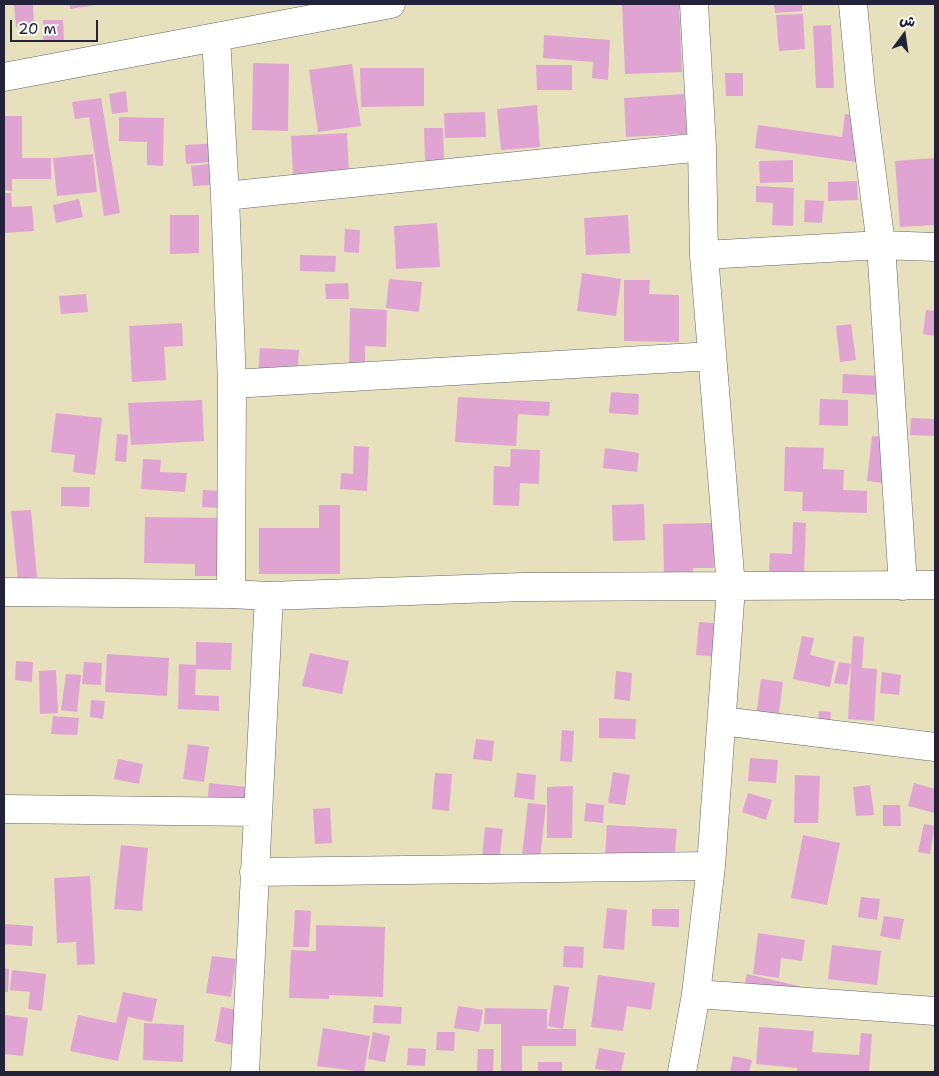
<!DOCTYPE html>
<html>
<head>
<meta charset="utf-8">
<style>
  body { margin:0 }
  #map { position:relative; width:939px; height:1076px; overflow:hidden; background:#e6e0bc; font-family:"Shantell Sans","Playpen Sans Arabic",sans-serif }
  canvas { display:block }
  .frame { position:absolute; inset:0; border:5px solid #22223b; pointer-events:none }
  .north { position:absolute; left:879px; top:10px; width:50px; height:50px; -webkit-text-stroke:4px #fdfcf7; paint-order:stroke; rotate:14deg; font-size:14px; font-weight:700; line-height:20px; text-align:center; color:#22223b }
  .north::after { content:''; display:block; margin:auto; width:18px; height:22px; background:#22223b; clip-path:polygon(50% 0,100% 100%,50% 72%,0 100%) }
  .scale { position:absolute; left:10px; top:20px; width:88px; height:22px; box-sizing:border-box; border:2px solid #22223b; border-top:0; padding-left:6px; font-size:15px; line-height:18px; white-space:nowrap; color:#22223b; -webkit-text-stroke:4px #fdfcf7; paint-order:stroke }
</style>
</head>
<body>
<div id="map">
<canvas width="939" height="1076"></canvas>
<div class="frame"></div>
<div class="north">ش</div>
<div class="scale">20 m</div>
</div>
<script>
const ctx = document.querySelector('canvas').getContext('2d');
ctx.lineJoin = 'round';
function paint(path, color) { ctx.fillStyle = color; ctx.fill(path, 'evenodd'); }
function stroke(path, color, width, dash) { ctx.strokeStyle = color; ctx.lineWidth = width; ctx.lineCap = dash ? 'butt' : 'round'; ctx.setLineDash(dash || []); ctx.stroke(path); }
paint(new Path2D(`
  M14 4H33L34 26 16 27Z
  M70 4H95L96 5 70 9Z
  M622 4H679L682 72 625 74Z
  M774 4H802V11L775 13Z
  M803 14 805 49 779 51 776 15Z
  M43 20H63L64 41 43 42Z
  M831 25 834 88H816L813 26Z
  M544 35 610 40 608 80 592 78 593 62 543 58Z
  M253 63 289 64 288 131 252 130Z
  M352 64 361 126 318 132 309 70Z
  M536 65H572V90H537Z
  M360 68H424V106L361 107Z
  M725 73H743V96H726Z
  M126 91 128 112 112 114 109 94Z
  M684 94 687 134 626 137 624 98Z
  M101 98 120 213 104 216 89 117 75 119 72 102Z
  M537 105 540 147 501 150 497 109Z
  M485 112 486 137 445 138 444 113Z
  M845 114 864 116 857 162 755 148 758 125 842 137Z
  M4 116H22V158H51V179H12V191L4 190Z
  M119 117 164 118 163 166 147 165V142L119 141Z
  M424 128H443L444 161H425Z
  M347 133 349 173 293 175 291 136Z
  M220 143 221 161 186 164 185 145Z
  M93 154 97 192 57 196 53 158Z
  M935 158V225L900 227 895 161Z
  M793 160V182L760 183 759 161Z
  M209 164 210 185 193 186 191 166Z
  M857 181 858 200 828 201V182Z
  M756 186 794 188 793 226 772 225 773 203 756 202Z
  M4 193H11L12 207 32 206 34 231 4 233Z
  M79 199 83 217 56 223 53 205Z
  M805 200 824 201 822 223 804 222Z
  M170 215H199V253L170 254Z
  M628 215 630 253 586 255 584 218Z
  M437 223 440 267 396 269 394 226Z
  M345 229 360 230 359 253 344 252Z
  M300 255 336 256 335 272 300 271Z
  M582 273 621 279 616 316 577 311Z
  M389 279 422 282 419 312 386 308Z
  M624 280H650L649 294 679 295V342L624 341Z
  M348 283 349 299H326L325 284Z
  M86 294 88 312 61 314 59 296Z
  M350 308 387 310 386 347 365 346V372H349Z
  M926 310 935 311V336L923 334Z
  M182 323 183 346 164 347 166 380 132 382 129 326Z
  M851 324 856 360 840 362 836 326Z
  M260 348 299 350 297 378 258 375Z
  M843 374 879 376 878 395 842 393Z
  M611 392 639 394 638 415 609 413Z
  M458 397 550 402 549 416 518 414 516 446 455 442Z
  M820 399 848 400V426L819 425Z
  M202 400 204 441 131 445 128 403Z
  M56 413 102 418 95 475 73 472 75 455 51 452Z
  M911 418 934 419V436L910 435Z
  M117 434 128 435 126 462 115 461Z
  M872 436 887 437 882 483 867 481Z
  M354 446 369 447 367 491 340 489 341 473 353 474Z
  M785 447 824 448 823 469 844 470 843 490 867 491V513L802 511 803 492 784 491Z
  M605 448 639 453 637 472 603 468Z
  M511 449 540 450 539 484 520 483 519 506 493 505 494 466 510 467Z
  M143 459 161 460 160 472 187 473 185 492 141 489Z
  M61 487H90L89 507 61 506Z
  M203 490 221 491 220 508 202 507Z
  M644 504 645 540 613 541 612 505Z
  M319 505H340V574H259V528H319Z
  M31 510 37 577 18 579 11 511Z
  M145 517 225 518V576H195V564L144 563Z
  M793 522 806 523 804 573 769 571 770 553 792 554Z
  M713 523 714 568H693V575L664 576 663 524Z
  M699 622 725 624 722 657 696 655Z
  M802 636 814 638 810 655 835 661 830 687 793 679Z
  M853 636 864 637 862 668 877 669 874 721 848 719Z
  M196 642 232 643 231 670 196 669 195 695 219 696V711L178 709 179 664 196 665Z
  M310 653 349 661 342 694 302 686Z
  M107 654 169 658 167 696 105 692Z
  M16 661 33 662 32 682 15 680Z
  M84 662 102 663 101 685 82 684Z
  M839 662 851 664 847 685 834 683Z
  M56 670 58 713 40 714 39 671Z
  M616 671 632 673 630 701 614 699Z
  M882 672 901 675 899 695 880 693Z
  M66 674 81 675 77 712 61 710Z
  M761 679 783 682 776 735 754 732Z
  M91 700 105 701 103 719 90 717Z
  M819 711 831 712 829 734 816 732Z
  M53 716 79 718 77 735 51 734Z
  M599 718 636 719 635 739 599 738Z
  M562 730 574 731 572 762 560 761Z
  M476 739 494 741 492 761 473 759Z
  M188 744 209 747 204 782 183 779Z
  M750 758 778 760 776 783 748 781Z
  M118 759 143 764 139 784 114 779Z
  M613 772 630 775 625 805 608 803Z
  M435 773 452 774 449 811 432 809Z
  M517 773 536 775 534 800 514 797Z
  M795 775 820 776 818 823H794Z
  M209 783 247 787 244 823 206 819Z
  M914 783 935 789V813L908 806Z
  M870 785 874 815 856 816 853 787Z
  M573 786 572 838H547V787Z
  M748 793 772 800 766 820 742 812Z
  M528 803 546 805 540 858 522 856Z
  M586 803 604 805 603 823 584 821Z
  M883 805H900L901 826H883Z
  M330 808 332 843 315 844 313 809Z
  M924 824 935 826 930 854 918 852Z
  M607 825 677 829 674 863 605 858Z
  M485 827 503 829 498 869 481 867Z
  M803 835 840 843 827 905 791 898Z
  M121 845 148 848 142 911 114 909Z
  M90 876 95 964 77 965 76 942 57 943 54 878Z
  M861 897 880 899 877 920 858 917Z
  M607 908 627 910 624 950 603 948Z
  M652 909H679V927L652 926Z
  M295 910 311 911 309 947H293Z
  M884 916 904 919 900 940 880 936Z
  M4 924 33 926 32 946 4 944Z
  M316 925 385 927 383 997 329 995V999L289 998 291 950 316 951Z
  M758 933 805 940 802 961 781 958 779 978 753 974Z
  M832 945 881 951 877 985 828 979Z
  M564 946 584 947 583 968 563 967Z
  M212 956 236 959 231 997 206 993Z
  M4 968 9 969 8 992H4Z
  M12 970 46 974 42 1011 28 1009 30 992 10 990Z
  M747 974 807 988 803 1006 743 992Z
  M598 975 655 983 651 1010 627 1006 623 1031 591 1027Z
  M554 985 569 987 563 1029 548 1026Z
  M123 992 157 999 152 1022 128 1017 118 1061 70 1051 78 1015 116 1023Z
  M374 1005 402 1007 401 1024 373 1023Z
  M458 1006 483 1010 479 1032 454 1028Z
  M221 1007 242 1011 236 1046 215 1041Z
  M485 1008 547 1009V1029H576V1046H522V1072H501V1024H484Z
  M4 1015 28 1018 23 1056 4 1054Z
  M144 1023 184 1025 183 1062 143 1060Z
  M759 1027 814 1031 812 1052 859 1055 861 1033 872 1034 869 1072H797V1068L756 1064Z
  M323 1028 370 1036 364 1072 317 1066Z
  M373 1032 390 1036 385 1062 368 1059Z
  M437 1032H455L454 1051 436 1050Z
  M408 1048 426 1049 425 1066 407 1065Z
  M599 1048 625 1053 621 1072 595 1069Z
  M478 1049H494L493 1071H477Z
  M733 1056 752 1060 749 1072H730Z
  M538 1062H562V1072H538Z`), '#e0a4d3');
const street = new Path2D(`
  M853 4 861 90 881 245 903 586
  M216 37 225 196 232 384 231 594
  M4 77 391 4
  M225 196 702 147
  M704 255 881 245 935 247
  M232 384 712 356
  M4 592 231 594 269 596 523 587 935 585
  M722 721 935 747
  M4 809 256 812
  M254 872 711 866
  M696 994 935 1011
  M245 1072 269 596
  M682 1072 696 994 711 866 731 587 704 255 702 147 694 4`);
stroke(street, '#676468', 29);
stroke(street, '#fff', 28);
</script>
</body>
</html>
